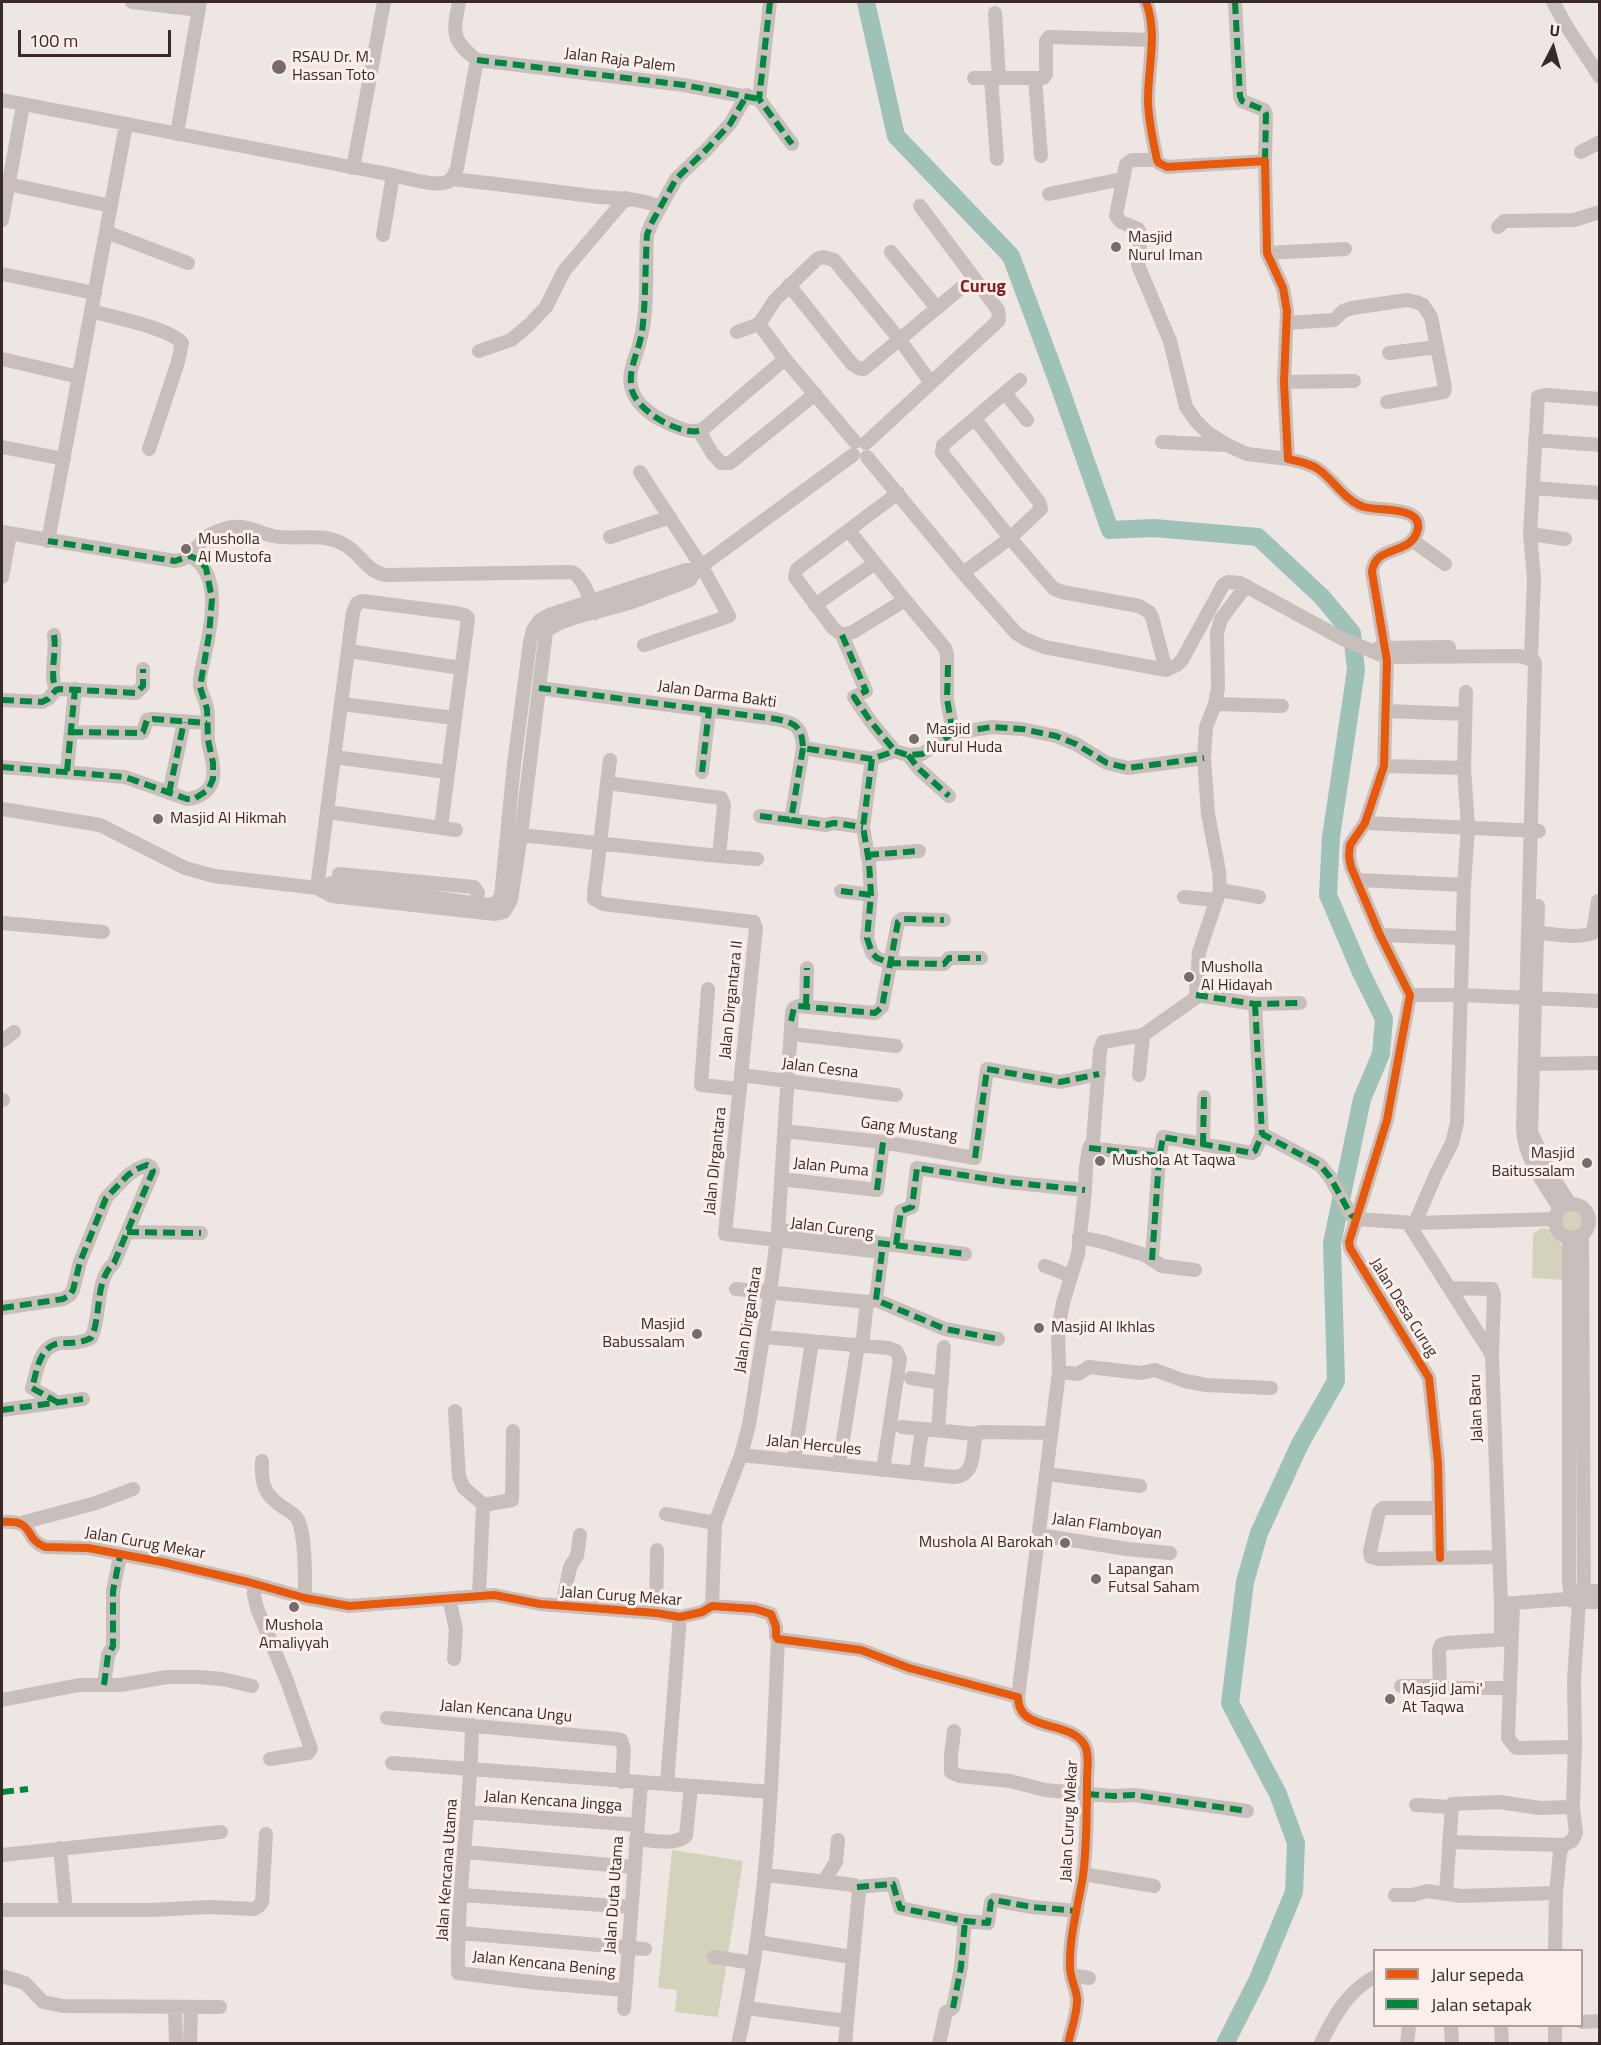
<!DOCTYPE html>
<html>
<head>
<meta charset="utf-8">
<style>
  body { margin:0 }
  #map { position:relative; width:1601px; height:2045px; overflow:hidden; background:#eee6e3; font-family:"Titillium Web",sans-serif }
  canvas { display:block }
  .frame { position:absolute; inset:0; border:3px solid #392a29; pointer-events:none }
  .legend { position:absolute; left:1373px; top:1949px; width:210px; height:78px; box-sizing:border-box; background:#faefea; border:2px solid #ada09d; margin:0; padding:8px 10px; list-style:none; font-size:18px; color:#392a29 }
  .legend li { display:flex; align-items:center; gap:12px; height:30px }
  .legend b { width:30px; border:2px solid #ada09d }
  .north { position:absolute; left:1523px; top:18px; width:60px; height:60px; -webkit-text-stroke:4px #faefea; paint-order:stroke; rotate:6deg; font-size:16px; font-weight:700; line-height:24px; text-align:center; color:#392a29 }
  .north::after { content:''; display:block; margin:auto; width:21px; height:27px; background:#392a29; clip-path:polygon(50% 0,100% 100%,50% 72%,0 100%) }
  .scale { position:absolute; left:18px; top:30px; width:153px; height:27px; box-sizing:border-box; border:3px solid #392a29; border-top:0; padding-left:8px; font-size:18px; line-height:21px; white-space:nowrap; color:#392a29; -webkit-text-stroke:4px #faefea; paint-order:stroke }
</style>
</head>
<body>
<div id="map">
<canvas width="1601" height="2045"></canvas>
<div class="frame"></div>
<ul class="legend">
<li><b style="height:8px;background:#e8590c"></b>Jalur sepeda</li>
<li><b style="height:8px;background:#00873e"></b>Jalan setapak</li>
</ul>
<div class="north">U</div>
<div class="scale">100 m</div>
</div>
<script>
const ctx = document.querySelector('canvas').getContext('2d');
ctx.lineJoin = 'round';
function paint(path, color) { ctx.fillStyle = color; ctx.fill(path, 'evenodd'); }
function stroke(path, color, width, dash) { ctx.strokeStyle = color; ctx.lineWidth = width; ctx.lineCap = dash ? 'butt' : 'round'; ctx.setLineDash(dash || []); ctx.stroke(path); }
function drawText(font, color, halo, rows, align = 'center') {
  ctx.font = font + ' "Titillium Web",sans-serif'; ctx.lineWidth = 6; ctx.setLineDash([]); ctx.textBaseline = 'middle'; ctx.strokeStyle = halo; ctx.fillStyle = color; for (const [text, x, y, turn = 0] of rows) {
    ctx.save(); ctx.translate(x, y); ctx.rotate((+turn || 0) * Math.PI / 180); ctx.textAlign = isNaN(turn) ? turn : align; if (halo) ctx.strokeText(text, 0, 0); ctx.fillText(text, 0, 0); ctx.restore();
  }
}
paint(new Path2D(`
  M1559 1221a14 14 0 1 1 28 0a14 14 0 1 1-28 0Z
  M1541 1228C1566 1228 1564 1263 1565 1280L1532 1278 1533 1234Z
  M672 1850 743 1861 718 2017 675 2012 677 1990 658 1988Z`), '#d5d2bc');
stroke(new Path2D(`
  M866 2 896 136 1011 256 1059 385 1110 530 1154 528 1258 537 1322 597 1352 633 1356 670 1331 837 1328 895 1360 970 1384 1019 1381 1054 1362 1099 1332 1243 1336 1381 1300 1444 1259 1533 1245 1582 1230 1703 1278 1794 1296 1843 1294 1892 1258 1979 1225 2044`), '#9ec1b8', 18);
stroke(new Path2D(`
  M132 2 199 10
  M770 2 759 99 792 144
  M1146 2C1158 33 1148 67 1148 99 1148 120 1153 140 1157 160L1159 163 1167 167 1265 161 1267 253 1283 288 1287 311 1284 382 1288 459C1298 461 1309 463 1318 469 1334 480 1345 501 1364 507 1378 511 1421 506 1418 528 1413 557 1375 543 1372 572L1387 661 1384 766 1365 823 1350 845 1349 856 1351 867 1380 935 1410 995 1387 1120 1349 1242 1350 1248 1429 1378 1438 1463 1440 1558
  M1235 2 1240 96 1242 101 1264 110 1266 114 1265 161
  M1553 2 1567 27 1600 77
  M995 13 999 78
  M477 60 684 85 759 99
  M974 78H1043L1046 74V41L1049 37 1152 40
  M991 78 997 159
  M1035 78 1041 156
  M747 95 730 124 706 150 676 179 651 224 647 235C645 270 649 307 640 341 637 356 626 373 632 390 638 408 656 418 672 425 683 429 692 434 703 429L785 359
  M2 100 393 175C406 178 438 188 449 181 453 178 455 173 457 168L477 60C451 40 453 33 459 2
  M177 134 200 2
  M1581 152 1600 142
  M1157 160H1132L1126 164 1116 216 1121 222 1138 229 1141 235 1138 265 1170 341 1186 407 1196 421 1208 433 1227 445 1247 454 1288 459
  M353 168 384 2
  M452 179C498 184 545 190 591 196 615 199 638 197 660 207
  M8 184 111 206
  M1049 194 1122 179
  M2 220 23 105
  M1498 227 1504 221 1574 220 1600 212
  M106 232 188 263
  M383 235 393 175
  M891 252 937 308
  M1267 253 1345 249
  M2 274 95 293
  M789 285 852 364 858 368 864 369 973 278
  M91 311C113 317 169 328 182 343L178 362 149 449
  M1287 323 1334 320 1343 311 1352 308 1407 300 1416 302 1423 305 1431 317 1445 387 1444 392 1387 402
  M759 324 785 359 855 442
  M737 332 759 324 775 300 817 259 823 257 834 260 900 340 931 383
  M479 351 511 340 529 325 546 307 564 271 626 198
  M1389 353 1437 347
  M2 359 79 377
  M1020 380 943 445 942 453 1010 538 1053 588 1062 592 1139 606 1149 612 1152 617 1166 670
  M1284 382 1354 381
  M1005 393 1027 420
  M699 431 712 453 721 463H730L815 394
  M1535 440 1600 445
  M1162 442 1225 445
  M866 443 999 320 998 310 920 206
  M2 447 64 459
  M867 457 963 573 1016 633 1025 639 1044 647 1166 670 1177 665 1182 660 1223 585 1228 582 1240 583 1343 639 1386 657 1520 656 1534 661 1535 664 1523 1129C1524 1158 1545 1185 1560 1209
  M640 472 702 567 729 616 644 645
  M1533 488 1600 493
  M898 493 797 569 795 577 833 628 842 635 853 632 905 600 945 648 947 654V699L953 733
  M849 531 905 600
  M2 532 175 561C194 558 194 547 207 537 213 532 225 528 233 527 248 525 259 533 273 536 297 541 322 531 345 545 361 554 366 571 385 575L572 572C584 578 591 601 595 613
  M1530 534 1565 539
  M610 537 670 517
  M1412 540 1445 564
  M48 541 126 125
  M963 573 1010 538 1041 509 1039 502 975 419
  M2 577 10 534
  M815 605 875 563
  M54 635C57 653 49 674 56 690
  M842 635 866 691 854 697 871 722 895 751
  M1378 648 1449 647
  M349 651 461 668
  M1531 658 1534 578 1530 534 1538 397 1545 395 1600 399
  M539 688 776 719C796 723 802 727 803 748L872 759 895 751 908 755 922 754 953 733 992 727 1022 729 1056 736 1076 744 1107 763 1128 768 1204 758
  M2 700 42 702 48 699 56 690 60 689 136 693 143 686V669
  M342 704 454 718
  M1215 704 1282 706
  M1386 711 1465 714
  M71 732 140 733 143 732 147 720 153 719 207 723
  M803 748 791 820 826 825 834 823 863 827
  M908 755 919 769 949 796
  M334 757 447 772
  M872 759 863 827 869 862 871 895 867 938 872 953 877 958 890 963 944 964 949 958H981
  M1384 766 1464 768
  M2 767 125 777 187 799C200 798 212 790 213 777 215 765 210 753 208 741 207 730 209 719 207 708 206 701 201 693 200 686 199 676 203 664 205 654 211 625 223 573 190 556
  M67 771 75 689
  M702 772 709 710
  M607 783 610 760
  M169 793 184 722
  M2 809 100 825 185 868 214 876 317 888 332 896 495 914 504 912 511 900 521 835 546 632C557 618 609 610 629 603 649 596 670 588 690 580L696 570 853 455
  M328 812 456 830
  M760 816 791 820
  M1365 823 1539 831
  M521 835 719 856 724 805 721 798 607 783C604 809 601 836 598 862 597 874 594 887 594 899L603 904 754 922
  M867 855 919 851
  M719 856 757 859
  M1358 880 1464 885
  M338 884 339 874 474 887 478 893 477 903
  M317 888 332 883 486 905 496 903 501 896 514 764 530 642 533 630 540 620 549 615 686 570H696
  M317 888 353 612 357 603 362 601 456 613 465 615 468 618 441 827
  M1220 890 1259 897
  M841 891 871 895
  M1184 897 1217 900
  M1538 906 1531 1132 1552 1176 1570 1204
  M2 923 103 932
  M756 928 725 1234 882 1252
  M1539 933C1556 934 1577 939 1593 933L1598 901
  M1380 935 1462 938
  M708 989 701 1085 740 1089
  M1196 995 1199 952 1220 890 1219 871 1208 814 1204 758 1206 727 1215 704 1218 688 1217 633 1221 619 1246 586
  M1196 995 1255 1004 1300 1003
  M1410 995H1461L1600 1001
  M1255 1004 1262 1134
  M806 1006 807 968
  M792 1034 896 1046
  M2 1041 14 1032
  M1534 1064 1600 1063
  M741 1075 896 1095
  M1139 1075 1143 1035
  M2 1100H3
  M784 1131 883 1142 975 1158 987 1069 1060 1082 1099 1074
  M1203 1145 1204 1097
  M1089 1148 1160 1156
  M781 1179 877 1190 883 1142
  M1555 1221a17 17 0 1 1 34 0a17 17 0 1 1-34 0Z
  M1408 1223 1492 1355 1501 1604 1567 1599 1576 1602H1600
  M1415 1223 1436 1174 1452 1143 1457 1123 1464 885 1468 827 1464 768 1466 692
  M778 1230 869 1240 878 1243 965 1254
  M127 1232 201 1233
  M1582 1235 1584 1602
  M1079 1237 1103 1242 1145 1255 1162 1266 1195 1270
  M1569 1238V1582L1571 1599
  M896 1245 901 1211 912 1207 917 1168 1007 1182 1085 1190
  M1152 1260 1159 1160 1163 1137 1252 1153 1255 1151 1262 1134 1320 1165 1330 1177 1351 1215 1356 1219 1415 1223 1555 1219
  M1045 1266 1071 1276
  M1450 1288 1492 1289 1494 1294 1492 1355
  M736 1289 867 1302 876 1300
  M876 1300 945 1329 998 1339
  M876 1300 882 1252
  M2 1308 63 1299 70 1295 73 1290 80 1262 106 1198 128 1175 137 1169 147 1165 151 1167 153 1171 114 1263C94 1281 102 1316 91 1338 81 1343 73 1343 62 1343 39 1344 37 1371 32 1388L57 1402
  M764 1337 889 1348 896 1351 900 1359 883 1470
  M862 1346 867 1302
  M1059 1372 1078 1374 1089 1367 1140 1373 1155 1370 1185 1381 1206 1385 1271 1388
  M911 1378 942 1383
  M2 1410 83 1399
  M455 1411 459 1477 464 1488 484 1505
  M902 1427 976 1434
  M938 1430 944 1347
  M741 1455 955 1477C976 1475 972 1450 976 1434L980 1432 1051 1433
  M794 1460 812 1341
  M262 1461C261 1484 264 1495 284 1508 289 1511 295 1514 298 1520 306 1537 305 1579 305 1598
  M839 1465 858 1345
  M916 1473 922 1429
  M1047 1474 1140 1486
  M1439 1508H1383L1379 1512 1370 1551 1371 1557 1379 1559 1498 1557
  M666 1514 715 1523
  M2 1522C37 1520 22 1538 45 1547L88 1548 162 1562 248 1582 305 1598 349 1606 494 1595 540 1604 656 1613 680 1617 702 1612 712 1606 755 1609 771 1614 776 1627V1636L778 1639 861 1650 909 1668 1018 1697C1018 1733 1068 1719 1084 1744 1090 1753 1087 1770 1087 1780 1087 1812 1087 1845 1083 1876 1078 1906 1069 1937 1070 1967 1070 1978 1076 1988 1077 1998 1078 2012 1071 2030 1068 2044
  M21 1523 96 1503 133 1489
  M1039 1535 1127 1549 1170 1553
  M254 1584V1595L257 1608 287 1681 311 1749 308 1753 270 1759
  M1575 1591H1600
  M479 1595 483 1507 489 1504 512 1500 513 1431
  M449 1599 456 1629 454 1659
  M1501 1604V1640
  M1513 1604 1508 1738 1516 1748 1575 1747
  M562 1606 570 1567 577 1556 580 1535
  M712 1606 715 1523 741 1455 749 1425 770 1293 778 1230 792 1012 794 1008 798 1006 875 1013 882 1007 898 922 902 919 944 920
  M656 1613 657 1550
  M104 1685 108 1655 113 1646V1591L120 1556
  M1401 1686H1440
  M1510 1688H1445L1440 1686 1439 1650 1441 1645 1447 1643 1512 1639
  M1018 1697 1059 1372 1058 1329 1063 1303 1078 1254 1085 1190 1086 1167 1089 1148 1093 1142 1100 1050 1103 1042 1143 1035 1194 999 1196 995
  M2 1700 79 1685H120L167 1677H198L222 1679 252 1686
  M387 1718 617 1739 621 1740 624 1749 622 1782
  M472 1725C471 1808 457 1890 458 1973L539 1983 625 1990
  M954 1731 951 1756V1772L960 1776 1010 1781 1045 1790 1113 1796 1134 1795 1247 1811
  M392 1763 771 1792
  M667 1784 680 1617
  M1416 1805 1450 1807
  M467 1812 637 1825
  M636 1839C650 1840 674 1846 686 1836L691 1786
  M1449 1842 1564 1845
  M60 1848 65 1900
  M465 1852 634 1867
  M2 1855 221 1832
  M1083 1874 1154 1886
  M766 1875 854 1885 859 1891 845 2044
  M824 1881 836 1862 838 1840
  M857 1887 893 1884 900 1908 965 1921 988 1923 991 1902 994 1900 1032 1907 1077 1911
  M1446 1894 1452 1804 1499 1802 1540 1808 1573 1807
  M462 1895 631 1907
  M1395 1895H1413L1427 1891 1461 1896 1556 1893
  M2 1910H151L210 1907 254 1909 259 1906 262 1902 266 1834
  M460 1933 645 1949
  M757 1942 852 1957
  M1555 1950 1556 1893 1560 1852 1564 1845 1572 1841 1576 1833 1573 1807 1575 1743 1574 1681 1579 1602
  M714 1957 754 1963
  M1071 1975 1089 1978
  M2 1976 25 1983 43 2002 63 2006 220 2007
  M175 2008 176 2044
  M746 2008 847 2021
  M624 2009 641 1783
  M1582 2022 1600 2021
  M1451 2026 1452 2044
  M1501 2026 1502 2044
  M1555 2026V2044
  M1321 2043C1334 2016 1347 1992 1374 1977
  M190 2044 191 2007
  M738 2044C769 1911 772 1774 778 1639
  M939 2044 946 2012 953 2008 961 1967 965 1921
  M1407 2044 1409 2026`), '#c8bebb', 14);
stroke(new Path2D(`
  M770 2 759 99 792 144
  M1235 2 1240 96 1242 101 1264 110 1266 114 1265 161
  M477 60 684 85 759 99
  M699 431C678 435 633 409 631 386 629 366 639 351 642 332 646 300 645 267 647 235L651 224 676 179 706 150 730 124 747 95
  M54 635C57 653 49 674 56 690
  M842 635 866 691 854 697 871 722 895 751
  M948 665 947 699 953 733
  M539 688 776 719C796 723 802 727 803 748L872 759 895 751 908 755 922 754 953 733 992 727 1022 729 1056 736 1076 744 1107 763 1128 768 1204 758
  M2 700 42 702 48 699 56 690 60 689 136 693 143 686V669
  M71 732 140 733 143 732 147 720 153 719 207 723
  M803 748 791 820 826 825 834 823 863 827
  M908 755 919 769 949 796
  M872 759 863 827 869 862 871 895 867 938 872 953 877 958 890 963 944 964 949 958H981
  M2 767 125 777 187 799H194L208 790 213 779V763L208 740 207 709 200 687 209 635 212 599 206 568 199 560 190 556 175 561 48 541
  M67 771 75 689
  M702 772 709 710
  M169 793 184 722
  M760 816 791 820
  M867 855 919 851
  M841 891 871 895
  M1196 995 1255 1004 1300 1003
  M1255 1004 1262 1134
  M806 1006 807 968
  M791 1021 794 1008 798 1006 875 1013 882 1007 898 922 902 919 944 920
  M1203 1145 1204 1097
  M1089 1148 1160 1156
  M975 1158 987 1069 1060 1082 1099 1074
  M877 1190 883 1142
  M127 1232 201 1233
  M878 1243 965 1254
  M896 1245 901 1211 912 1207 917 1168 1007 1182 1085 1190
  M882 1252 876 1300 945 1329 998 1339
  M1152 1260 1159 1160 1163 1137 1252 1153 1255 1151 1262 1134 1320 1165 1330 1177 1351 1215 1356 1219
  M2 1308 63 1299 70 1295 73 1290 80 1262 106 1198 128 1175 137 1169 147 1165 151 1167 153 1171 114 1263C94 1281 102 1316 91 1338 81 1343 73 1343 62 1343 39 1344 37 1371 32 1388L57 1402
  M2 1410 83 1399
  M104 1685 108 1655 113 1646V1591L120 1556
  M2 1792 28 1789
  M1087 1794 1113 1796 1134 1795 1247 1811
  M857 1887 893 1884 900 1908 965 1921 988 1923 991 1902 994 1900 1032 1907 1077 1911
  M953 2008 961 1967 965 1921`), '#00873e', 6, [12, 6]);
stroke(new Path2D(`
  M1146 2C1158 33 1148 67 1148 99 1148 120 1153 140 1157 160L1159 163 1167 167 1265 161 1267 253 1283 288 1287 311 1284 382 1288 459C1298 461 1309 463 1318 469 1334 480 1345 501 1364 507 1378 511 1421 506 1418 528 1413 557 1375 543 1372 572L1387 661 1384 766 1365 823 1350 845 1349 856 1351 867 1380 935 1410 995 1387 1120 1349 1242 1350 1248 1429 1378 1438 1463 1440 1558
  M2 1522C37 1520 22 1538 45 1547L88 1548 162 1562 248 1582 305 1598 349 1606 494 1595 540 1604 656 1613 680 1617 702 1612 712 1606 755 1609 771 1614 776 1627V1636L778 1639 861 1650 909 1668 1018 1697C1018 1733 1068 1719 1084 1744 1090 1753 1087 1770 1087 1780 1087 1812 1087 1845 1083 1876 1078 1906 1069 1937 1070 1967 1070 1978 1076 1988 1077 1998 1078 2012 1071 2030 1068 2044`), '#e8590c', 8);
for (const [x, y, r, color] of [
  [279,67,8,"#786c6a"],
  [1116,247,6,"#786c6a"],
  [186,549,6,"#786c6a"],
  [914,739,6,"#786c6a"],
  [158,819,6,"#786c6a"],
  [1189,977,6,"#786c6a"],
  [1100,1161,6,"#786c6a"],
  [1587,1163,6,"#786c6a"],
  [1039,1328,6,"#786c6a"],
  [697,1334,6,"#786c6a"],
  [1065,1543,6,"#786c6a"],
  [1096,1579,6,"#786c6a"],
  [294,1607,6,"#786c6a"],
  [1390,1699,6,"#786c6a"]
]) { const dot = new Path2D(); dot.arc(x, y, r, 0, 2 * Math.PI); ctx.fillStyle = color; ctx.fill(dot); stroke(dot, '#faefea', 2); }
drawText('16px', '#392a29', '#faefea', [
  ["RSAU Dr. M.",292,58],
  ["Hassan Toto",292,76],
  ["Masjid",1128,238],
  ["Nurul Iman",1128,256],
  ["Musholla",198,540],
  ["Al Mustofa",198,558],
  ["Masjid",926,730],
  ["Nurul Huda",926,748],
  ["Masjid Al Hikmah",170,819],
  ["Musholla",1201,968],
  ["Al Hidayah",1201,986],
  ["Masjid",1575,1154,"right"],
  ["Baitussalam",1575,1172,"right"],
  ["Mushola At Taqwa",1112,1161],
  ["Masjid",685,1325,"right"],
  ["Babussalam",685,1343,"right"],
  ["Masjid Al Ikhlas",1051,1328],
  ["Mushola Al Barokah",1053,1543,"right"],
  ["Lapangan",1108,1570],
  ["Futsal Saham",1108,1588],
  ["Mushola",294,1626,"center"],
  ["Amaliyyah",294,1644,"center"],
  ["Masjid Jami'",1402,1690],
  ["At Taqwa",1402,1708]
], 'left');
drawText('16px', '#392a29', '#faefea', [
  ["Jalan Raja Palem",620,61,7],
  ["Jalan Darma Bakti",717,695,8],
  ["Jalan Dirgantara II",732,1000,-84],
  ["Jalan Cesna",820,1069,7],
  ["Gang Mustang",909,1130,8],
  ["Jalan DIrgantara",716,1161,-84],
  ["Jalan Puma",831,1168,6],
  ["Jalan Cureng",832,1229,7],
  ["Jalan Desa Curug",1403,1308,58],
  ["Jalan Dirgantara",749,1320,-81],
  ["Jalan Baru",1477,1408,-92],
  ["Jalan Hercules",814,1446,6],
  ["Jalan Flamboyan",1107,1527,8],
  ["Jalan Curug Mekar",145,1544,10],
  ["Jalan Curug Mekar",621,1597,4],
  ["Jalan Kencana Ungu",506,1712,5],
  ["Jalan Kencana Jingga",553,1802,4],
  ["Jalan Curug Mekar",1070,1821,-87],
  ["Jalan Kencana Utama",448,1870,-86],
  ["Jalan Duta Utama",615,1895,-86],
  ["Jalan Kencana Bening",544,1965,6]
]);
drawText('bold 18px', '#892123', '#faefea', [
  ["Curug",983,288]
]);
</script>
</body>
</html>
